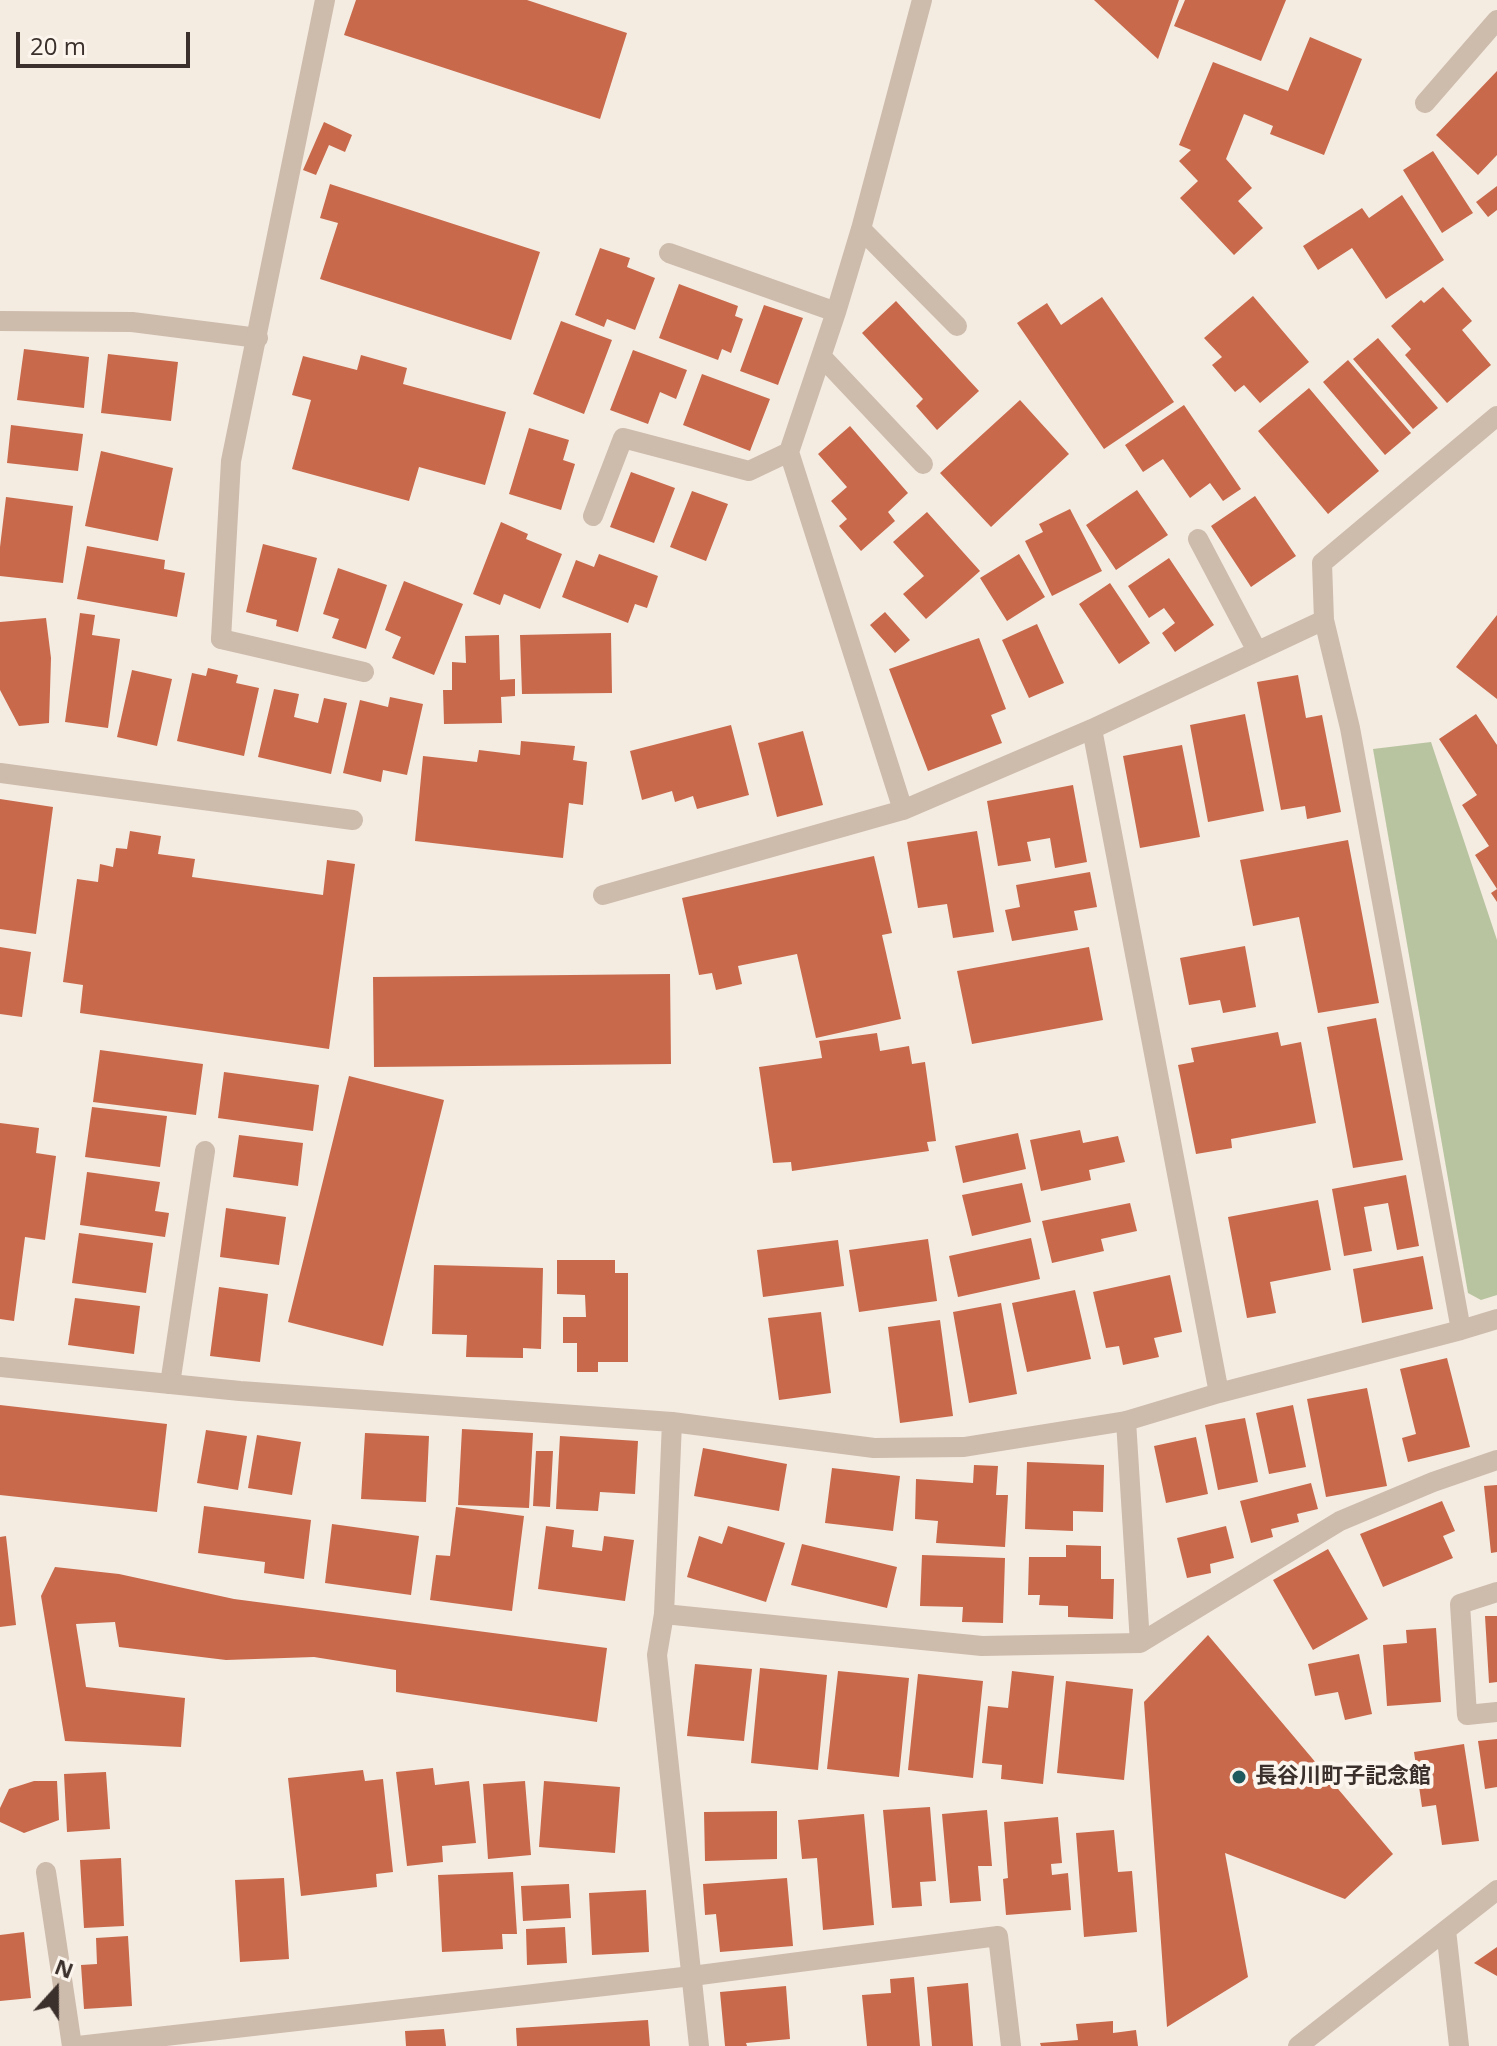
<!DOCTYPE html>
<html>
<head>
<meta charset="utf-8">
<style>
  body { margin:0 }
  #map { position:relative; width:1497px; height:2046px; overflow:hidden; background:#f4ebe1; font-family:"Open Sans",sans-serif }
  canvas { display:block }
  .north { position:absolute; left:16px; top:1950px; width:80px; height:80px; -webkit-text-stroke:6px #fbf5ee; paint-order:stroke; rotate:21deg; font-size:22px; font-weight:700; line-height:32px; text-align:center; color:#3b302b }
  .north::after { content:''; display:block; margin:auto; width:28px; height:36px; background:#3b302b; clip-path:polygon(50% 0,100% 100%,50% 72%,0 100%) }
  .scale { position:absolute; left:16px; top:32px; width:174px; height:36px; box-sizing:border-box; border:4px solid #3b302b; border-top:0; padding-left:10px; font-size:24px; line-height:28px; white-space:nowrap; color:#3b302b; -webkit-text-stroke:6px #fbf5ee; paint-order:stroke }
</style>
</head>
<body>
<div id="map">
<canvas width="1497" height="2046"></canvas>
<div class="north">N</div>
<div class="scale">20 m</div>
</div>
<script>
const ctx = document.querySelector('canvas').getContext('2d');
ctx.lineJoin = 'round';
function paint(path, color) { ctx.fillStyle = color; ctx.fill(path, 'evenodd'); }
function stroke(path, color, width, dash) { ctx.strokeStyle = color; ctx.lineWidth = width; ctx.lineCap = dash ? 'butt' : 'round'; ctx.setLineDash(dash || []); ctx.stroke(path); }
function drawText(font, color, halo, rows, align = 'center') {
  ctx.font = font + ' "Open Sans","Noto Sans JP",sans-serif'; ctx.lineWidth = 8; ctx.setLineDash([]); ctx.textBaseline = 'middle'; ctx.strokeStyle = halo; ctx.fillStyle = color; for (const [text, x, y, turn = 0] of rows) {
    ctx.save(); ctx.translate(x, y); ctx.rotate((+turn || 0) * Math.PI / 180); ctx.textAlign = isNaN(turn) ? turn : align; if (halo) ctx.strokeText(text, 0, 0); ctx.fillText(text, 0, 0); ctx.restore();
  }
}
paint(new Path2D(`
  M1431 742 1497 940V1295L1481 1300 1468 1293 1373 749Z`), '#b8c4a0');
paint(new Path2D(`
  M356 0H527L627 33 600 119 344 35Z
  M1094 0H1179L1158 59Z
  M1185 0H1286L1261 61 1174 26Z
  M1310 37 1362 59 1324 155 1270 134 1273 126 1244 114 1226 159 1252 188 1238 201 1263 228 1234 255 1180 198 1198 181 1179 161 1191 150 1179 145 1213 62 1288 91Z
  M1497 71V155L1478 175 1436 135Z
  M324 122 352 135 345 152 329 145 316 175 303 170Z
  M1433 151 1473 213 1442 233 1403 170Z
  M330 184 540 252 511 340 320 279 338 223 320 218Z
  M1497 186V210L1488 217 1476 202Z
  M1402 195 1444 260 1386 299 1352 248 1318 270 1303 246 1362 208 1369 218Z
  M600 248 630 258 627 267 655 278 635 330 607 319 604 327 575 315Z
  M679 284 738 306 735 316 743 319 731 353 722 349 718 360 659 338Z
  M1443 287 1472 321 1462 330 1491 365 1447 403 1405 355 1411 349 1391 326 1421 300 1424 303Z
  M1253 296 1309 362 1260 403 1244 385 1235 392 1212 365 1222 357 1204 338Z
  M1102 297 1174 402 1104 449 1017 323 1047 303 1061 325Z
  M896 301 979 391 937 430 916 406 923 399 862 333Z
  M764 305 803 318 778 385 740 371Z
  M561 321 612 340 584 414 533 394Z
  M1378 338 1438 408 1413 429 1353 359Z
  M24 349 89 357 84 408 17 400Z
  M633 350 687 370 676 399 660 392 648 424 610 410Z
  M108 354 178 362 171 421 101 413Z
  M361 355 407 368 403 384 506 412 485 485 419 467 409 501 292 469 311 400 292 395 303 356 357 370Z
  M1348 360 1411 433 1385 455 1323 382Z
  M702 374 770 399 750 451 683 425Z
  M1309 388 1379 471 1328 514 1258 431Z
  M1020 400 1069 454 991 527 940 473Z
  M1184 405 1241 489 1223 501 1210 483 1190 498 1163 459 1143 472 1125 445Z
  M11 425 83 434 78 471 7 463Z
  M850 426 908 493 888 512 895 521 861 551 839 526 847 519 831 501 847 487 818 454Z
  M529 428 569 440 563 460 575 464 561 510 509 494Z
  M101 451 173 468 158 541 85 526Z
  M631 472 675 488 654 543 610 527Z
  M1137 490 1168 535 1116 570 1086 525Z
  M692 491 728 504 706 561 670 547Z
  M1255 496 1296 556 1251 587 1211 526Z
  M6 497 73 506 63 583 0 576V547Z
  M1070 509 1102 571 1052 596 1025 541 1043 532 1039 524Z
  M927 512 980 571 926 619 903 594 924 576 893 542Z
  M501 522 528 534 526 539 562 554 540 609 504 594 500 605 473 594Z
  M263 544 317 558 298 632 276 626 277 620 246 612Z
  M87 546 165 560 164 569 185 573 177 617 77 599Z
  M599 554 658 576 647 608 635 604 628 623 562 597 576 560 594 567Z
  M1019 554 1045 597 1007 621 980 578Z
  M1169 558 1214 625 1175 652 1162 633 1175 623 1164 608 1149 618 1128 586Z
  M338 568 387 585 366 649 332 638 339 619 323 614Z
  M404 581 463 604 434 675 392 658 401 637 385 630Z
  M1110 583 1150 643 1119 664 1079 604Z
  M885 612 910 640 895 653 870 625Z
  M80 613 95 615 92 635 120 639 108 728 65 722Z
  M1497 615V699L1456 667Z
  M46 618 51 658 49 723 19 726 0 690V622Z
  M1037 624 1064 683 1029 698 1002 640Z
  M611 633 612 693 522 694 520 635Z
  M499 635 500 680 515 679V696L501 697 502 723 444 724 443 690H452V662L466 663 465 636Z
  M979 638 1006 709 991 715 1002 743 928 771 889 669Z
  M208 668 238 675 236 683 259 688 244 756 177 741 192 673 206 676Z
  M132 670 172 679 157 746 117 737Z
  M1298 675 1306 718 1322 715 1341 812 1307 819 1305 806 1281 810 1257 682Z
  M274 689 299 694 294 717 318 723 324 698 347 703 331 774 258 757Z
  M390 697 423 704 407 775 383 770 381 782 343 773 360 700 388 707Z
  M1245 714 1264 811 1208 822 1190 725Z
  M1476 714 1497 745V902L1491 893 1497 889 1475 855 1489 846 1462 805 1477 795 1439 739Z
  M731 725 749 795 697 809 693 796 675 802 672 791 642 800 630 751Z
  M803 731 823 805 777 817 758 743Z
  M521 741 575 746 573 760 587 762 583 805 569 803 563 858 415 841 423 756 477 762 479 750 520 755Z
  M1182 745 1200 837 1140 848 1123 756Z
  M1073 785 1087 862 1055 868 1050 838 1027 842 1031 861 998 866 987 801Z
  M0 799 53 807 36 934 0 929Z
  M130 831 161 836 158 854 195 859 192 877 323 895 327 860 355 864 329 1049 80 1013 83 985 63 982 77 879 98 882 100 864 113 867 116 848 127 849Z
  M977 831 994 932 953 938 947 904 918 908 907 842Z
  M1348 840 1379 1003 1318 1013 1299 917 1253 926 1240 860Z
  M874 856 892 933 882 935 901 1019 816 1038 797 954 738 966 742 984 716 990 712 973 699 975 682 898Z
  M1090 872 1097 907 1074 911 1078 930 1012 941 1005 910 1020 907 1016 885Z
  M1245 946 1256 1007 1223 1013 1220 1000 1189 1005 1180 958Z
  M0 947 31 952 22 1017 0 1014Z
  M1089 947 1103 1020 972 1044 957 971Z
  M670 974 671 1064 374 1067 373 977Z
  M1376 1018 1403 1160 1353 1168 1327 1027Z
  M1278 1032 1281 1046 1301 1042 1316 1123 1231 1139 1232 1148 1196 1154 1178 1065 1194 1062 1191 1048Z
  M877 1033 880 1051 909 1046 912 1064 925 1062 936 1141 927 1142 929 1151 792 1171 791 1162 773 1163 759 1067 822 1058 819 1041Z
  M100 1050 203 1064 196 1115 93 1102Z
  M224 1072 319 1085 313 1131 218 1118Z
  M349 1076 444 1100 383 1346 288 1322Z
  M92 1107 167 1116 160 1167 85 1157Z
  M0 1123 39 1128 36 1153 56 1156 45 1240 25 1237 14 1321 0 1319Z
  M1080 1130 1083 1143 1118 1136 1125 1162 1089 1170 1091 1180 1041 1191 1030 1140Z
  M1018 1133 1026 1169 963 1183 955 1146Z
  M239 1135 303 1143 298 1186 233 1177Z
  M87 1172 160 1182 155 1211 169 1213 165 1237 80 1225Z
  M1406 1175 1419 1246 1397 1250 1388 1203 1364 1207 1372 1251 1344 1256 1332 1189Z
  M1022 1183 1031 1222 972 1236 962 1195Z
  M1318 1200 1331 1270 1270 1282 1276 1313 1247 1318 1228 1217Z
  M1130 1203 1137 1231 1101 1239 1104 1251 1052 1263 1042 1221Z
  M226 1208 286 1217 279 1265 220 1257Z
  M79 1233 153 1243 146 1293 72 1283Z
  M1031 1238 1040 1279 958 1297 949 1256Z
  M928 1239 937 1301 859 1312 849 1250Z
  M838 1240 844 1286 763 1297 757 1250Z
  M1423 1256 1433 1309 1362 1323 1353 1269Z
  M557 1260H615V1273H628V1362H598V1372H577V1343H563V1317H586L585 1295 557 1294Z
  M434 1265 543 1268 541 1349 523 1348V1358L466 1357 467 1335 432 1334Z
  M1170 1275 1182 1332 1154 1338 1159 1357 1123 1365 1119 1346 1106 1348 1093 1292Z
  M219 1287 268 1294 260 1362 210 1356Z
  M1075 1290 1091 1359 1027 1372 1012 1303Z
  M75 1298 140 1306 134 1354 68 1345Z
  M1001 1303 1017 1394 969 1403 953 1312Z
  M821 1312 831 1393 779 1400 768 1318Z
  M940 1320 953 1416 900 1423 888 1327Z
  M1447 1358 1470 1447 1408 1462 1402 1438 1416 1434 1400 1369Z
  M1367 1388 1387 1486 1326 1497 1307 1399Z
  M0 1405 167 1424 157 1512 0 1495Z
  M1293 1405 1306 1467 1269 1474 1256 1413Z
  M1245 1418 1258 1482 1218 1490 1205 1425Z
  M462 1429 533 1433 529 1508 458 1505Z
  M206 1430 247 1436 238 1490 197 1483Z
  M365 1433 429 1436 426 1502 361 1499Z
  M257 1435 301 1442 292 1495 248 1488Z
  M560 1436 638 1441 635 1494 600 1492 598 1511 556 1509Z
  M1196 1437 1208 1494 1166 1503 1154 1446Z
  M703 1448 787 1464 779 1511 694 1496Z
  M536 1451H553L550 1507 533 1506Z
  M1027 1462 1104 1465 1103 1512 1073 1511V1531L1025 1529Z
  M974 1465 998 1466 996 1495H1008L1005 1547 936 1543 938 1521 915 1519 916 1479 973 1483Z
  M832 1468 900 1476 893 1531 825 1523Z
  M1311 1483 1318 1509 1297 1514 1299 1522 1271 1529 1273 1537 1251 1543 1240 1501Z
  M1497 1485V1552L1491 1553 1484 1486Z
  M1442 1501 1455 1531 1443 1536 1453 1558 1383 1587 1360 1534Z
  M204 1506 311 1520 304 1579 264 1573 265 1562 198 1553Z
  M456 1507 524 1516 512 1611 430 1600 436 1555 450 1556Z
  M332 1524 419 1536 411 1595 325 1583Z
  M546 1526 574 1530 572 1547 602 1551 604 1536 634 1540 625 1601 538 1589Z
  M728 1526 785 1543 766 1602 687 1577 699 1536 722 1544Z
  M1226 1526 1234 1558 1210 1564 1211 1573 1187 1578 1177 1538Z
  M6 1536 16 1625 0 1627V1537Z
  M802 1544 897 1567 887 1608 791 1585Z
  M1066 1545 1101 1546V1579H1114L1113 1619 1068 1617V1606L1039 1605 1040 1595H1028L1029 1557H1066Z
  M1328 1549 1368 1619 1313 1650 1273 1580Z
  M922 1555 1005 1558 1003 1623 962 1622 963 1607 920 1606Z
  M55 1567 119 1574 234 1599 607 1648 597 1722 396 1692V1670L314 1657 226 1660 119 1647 115 1622 76 1624 86 1687 185 1698 181 1747 65 1741 41 1596Z
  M1485 1616H1497V1682L1489 1683Z
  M1436 1628 1441 1702 1387 1706 1383 1645 1407 1643 1406 1630Z
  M1208 1635 1393 1854 1345 1899 1225 1853 1248 1977 1167 2027 1144 1702Z
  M1359 1654 1372 1714 1345 1720 1338 1692 1315 1696 1308 1664Z
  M695 1664 752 1669 744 1741 687 1736Z
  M760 1668 827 1675 818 1770 751 1763Z
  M838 1671 909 1678 899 1777 827 1769Z
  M1012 1671 1054 1676 1043 1784 1001 1779 1002 1765 982 1763 988 1706 1008 1708Z
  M918 1674 983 1681 973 1778 908 1770Z
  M1066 1681 1133 1689 1124 1780 1057 1773Z
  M1497 1739V1787L1485 1789 1478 1741Z
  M1464 1744 1479 1841 1442 1845 1436 1805 1422 1807 1414 1752Z
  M433 1768 435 1785 469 1781 476 1843 442 1846 443 1862 407 1866 396 1772Z
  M363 1770 365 1781 383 1779 393 1872 376 1874 377 1887 301 1896 288 1778Z
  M106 1772 110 1829 67 1832 64 1774Z
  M34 1781H57L59 1820 24 1833 0 1822V1808L9 1789Z
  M525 1781 531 1855 488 1859 483 1784Z
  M544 1781 620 1787 615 1853 539 1847Z
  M930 1807 936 1881 920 1882 922 1906 892 1908 883 1810Z
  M987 1810 992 1866H978L981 1901 950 1903 942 1814Z
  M777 1811V1859L705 1861 704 1812Z
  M864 1814 874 1925 823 1930 817 1858 802 1859 798 1820Z
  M1058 1817 1062 1863 1051 1864 1052 1875 1068 1873 1071 1910 1006 1915 1003 1879 1008 1878 1004 1822Z
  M1114 1830 1118 1872 1132 1871 1137 1932 1084 1937 1076 1833Z
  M121 1858 124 1926 84 1928 80 1860Z
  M513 1872 517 1934H502L503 1949 442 1952 438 1875Z
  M284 1878 289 1959 240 1962 235 1880Z
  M787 1878 793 1946 720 1952 716 1914 705 1915 703 1884Z
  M569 1884 571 1918 523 1921 521 1886Z
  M646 1890 649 1952 592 1955 589 1893Z
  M565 1927 567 1963 527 1965 526 1929Z
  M24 1932 31 1998 0 2001V1935Z
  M128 1936 132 2006 84 2009 81 1965 97 1964 96 1938Z
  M1497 1947V1976L1474 1963Z
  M914 1977 920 2046H867L862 1995 891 1993 890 1979Z
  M968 1983 973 2046H932L927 1987Z
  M786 1986 790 2039 746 2043 747 2046H725L720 1992Z
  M648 2020 650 2046H517L516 2028Z
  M1113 2021V2033L1136 2030 1138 2046H1041L1040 2043 1078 2040 1076 2024Z
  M444 2029 446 2046H406L405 2031Z`), '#c8694b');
stroke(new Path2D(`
  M1425 103 1497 20
  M861 229 957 326
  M669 253 836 312
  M0 321 132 322 258 338
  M822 357 923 464
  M593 516 623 438 749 471 789 452
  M1198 539 1257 651
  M1324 620 1350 728 1461 1330
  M221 639 364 672
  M1092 729 1219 1393
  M0 773 353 820
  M903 810 789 452 836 312 861 229 922 0
  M603 895 903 810 1092 729 1324 620 1322 563 1497 416
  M170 1384 205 1151
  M1497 1592 1460 1604 1467 1715 1497 1712
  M664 1614 982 1646 1140 1643 1340 1521 1433 1482 1497 1460
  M1140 1643 1126 1421 1219 1393 1461 1330 1497 1319
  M46 1872 72 2046
  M692 1976 998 1936 1011 2046`), '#cdbbac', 20);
stroke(new Path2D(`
  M221 639 231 461 325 0
  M0 1367 240 1391 672 1422 874 1448 964 1447 1126 1421
  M672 1422 664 1614 657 1655 699 2046
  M1446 1930 1459 2046
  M78 2046 692 1976
  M1298 2046 1497 1890`), '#cdbbac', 20);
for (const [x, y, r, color] of [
  [1239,1777,8,"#1f5a5e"]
]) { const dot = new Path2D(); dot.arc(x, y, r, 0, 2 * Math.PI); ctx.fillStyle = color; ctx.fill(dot); stroke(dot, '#fbf5ee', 3); }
drawText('bold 22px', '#3b302b', '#fbf5ee', [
  ["長谷川町子記念館",1255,1777]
], 'left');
</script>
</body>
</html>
